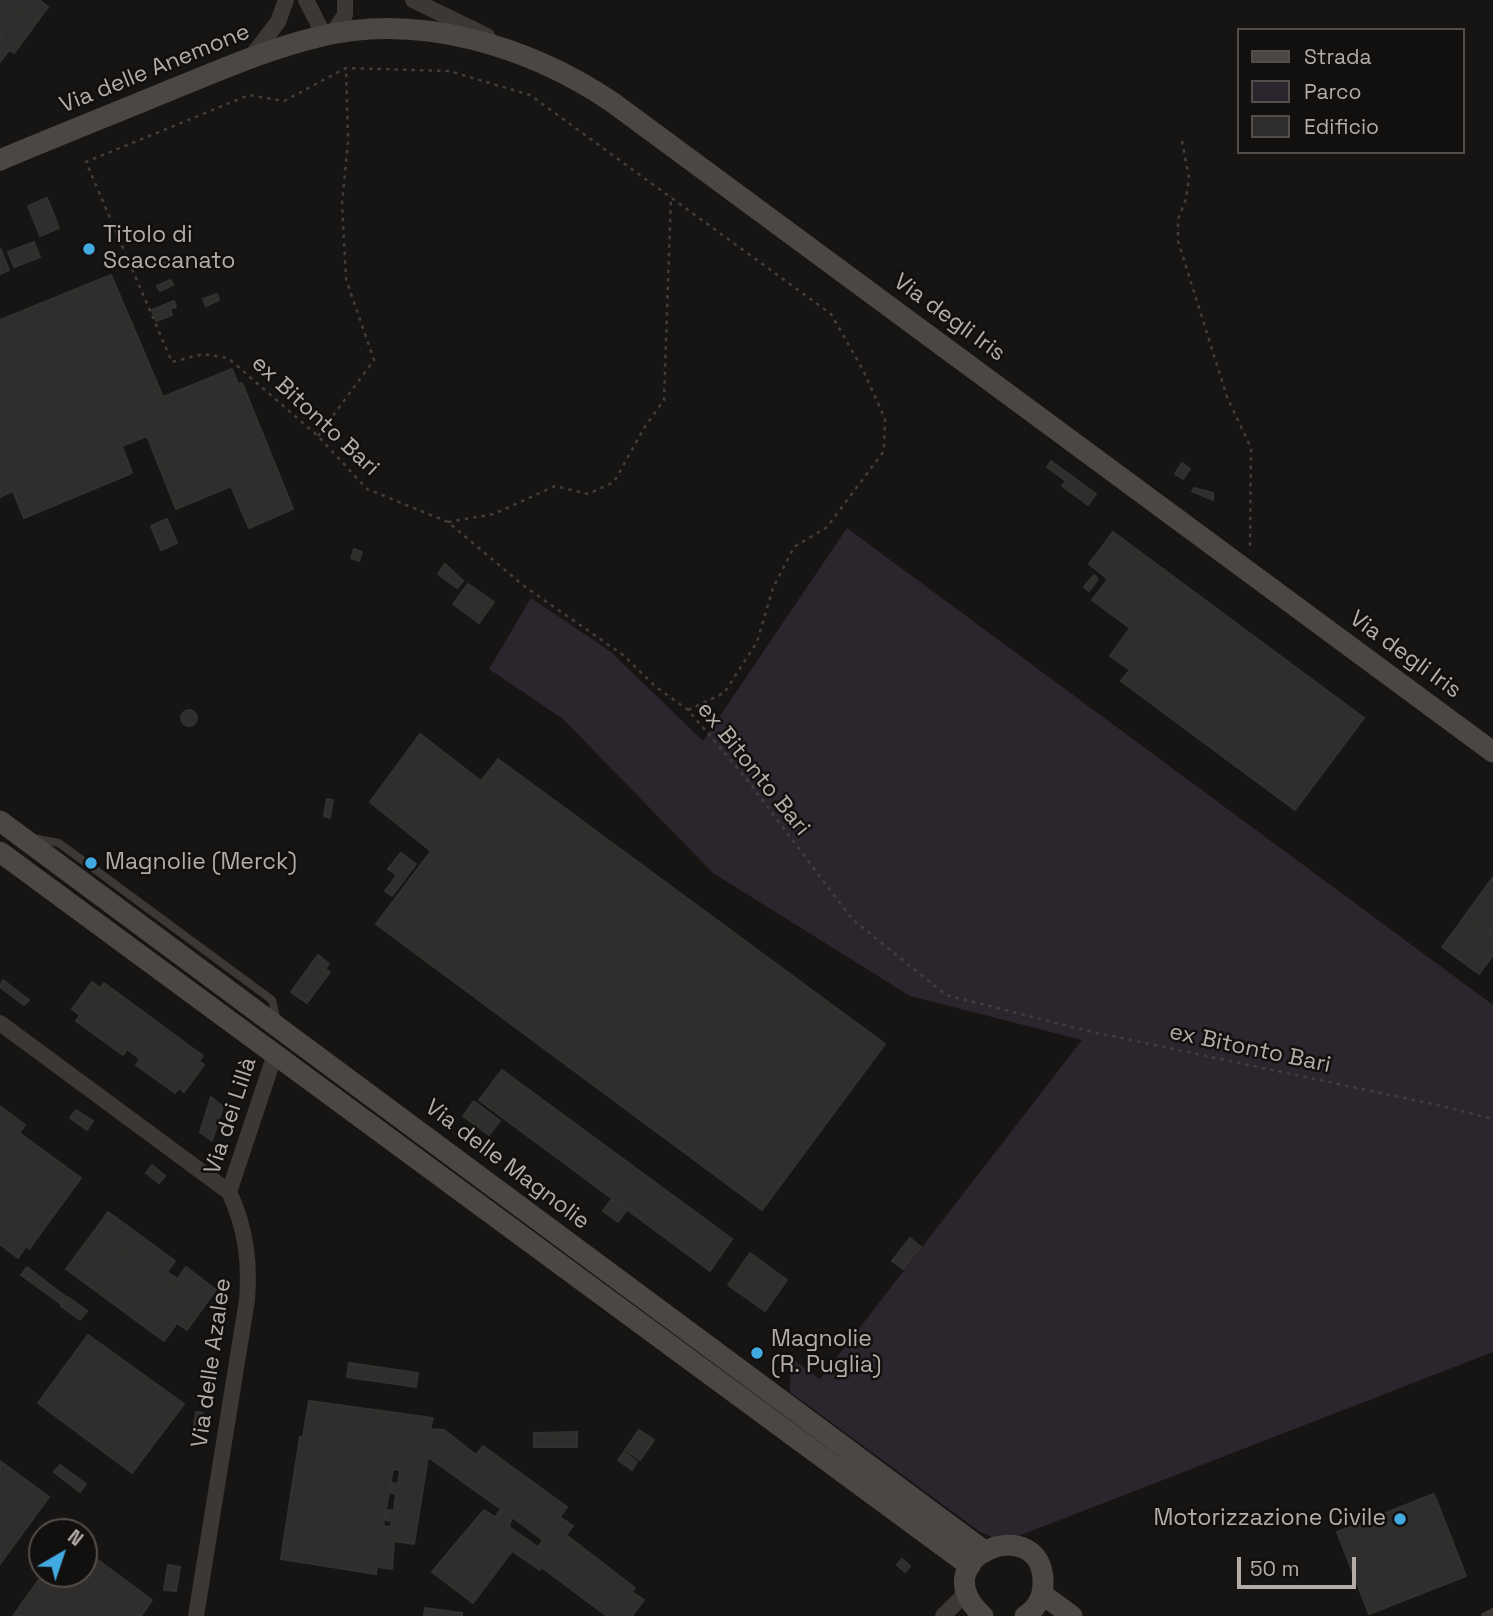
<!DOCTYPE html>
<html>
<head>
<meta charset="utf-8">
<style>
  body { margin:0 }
  #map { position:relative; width:1493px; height:1616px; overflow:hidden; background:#161514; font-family:"Space Grotesk",sans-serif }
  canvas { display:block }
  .legend { position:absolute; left:1237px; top:28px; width:228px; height:126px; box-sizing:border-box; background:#11100f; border:2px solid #534e4c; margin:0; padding:9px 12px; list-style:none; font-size:21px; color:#b5aca7 }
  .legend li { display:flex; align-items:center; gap:14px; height:35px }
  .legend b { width:35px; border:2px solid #534e4c }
  .north { position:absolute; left:28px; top:1518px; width:70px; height:70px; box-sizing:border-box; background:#11100f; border:2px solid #534e4c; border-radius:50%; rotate:39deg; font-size:19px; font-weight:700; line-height:28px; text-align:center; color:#b5aca7 }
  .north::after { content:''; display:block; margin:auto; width:24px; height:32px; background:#42aae0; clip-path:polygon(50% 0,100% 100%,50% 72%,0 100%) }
  .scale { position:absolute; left:1237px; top:1557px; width:119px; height:32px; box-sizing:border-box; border:4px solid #b5aca7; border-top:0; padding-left:9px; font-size:21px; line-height:24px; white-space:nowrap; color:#b5aca7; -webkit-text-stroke:5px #11100f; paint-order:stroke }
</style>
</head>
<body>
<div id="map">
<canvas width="1493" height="1616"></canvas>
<ul class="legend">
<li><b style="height:9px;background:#4a4744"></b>Strada</li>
<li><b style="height:19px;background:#2b252d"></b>Parco</li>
<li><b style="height:19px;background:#302e2c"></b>Edificio</li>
</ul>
<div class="north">N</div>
<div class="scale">50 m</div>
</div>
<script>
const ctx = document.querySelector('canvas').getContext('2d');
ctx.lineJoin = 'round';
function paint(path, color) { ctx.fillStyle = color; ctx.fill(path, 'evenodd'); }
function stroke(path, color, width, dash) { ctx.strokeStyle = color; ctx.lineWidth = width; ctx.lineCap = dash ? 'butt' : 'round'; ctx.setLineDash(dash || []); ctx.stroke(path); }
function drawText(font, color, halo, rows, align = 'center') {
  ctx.font = font + ' "Space Grotesk",sans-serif'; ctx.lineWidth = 5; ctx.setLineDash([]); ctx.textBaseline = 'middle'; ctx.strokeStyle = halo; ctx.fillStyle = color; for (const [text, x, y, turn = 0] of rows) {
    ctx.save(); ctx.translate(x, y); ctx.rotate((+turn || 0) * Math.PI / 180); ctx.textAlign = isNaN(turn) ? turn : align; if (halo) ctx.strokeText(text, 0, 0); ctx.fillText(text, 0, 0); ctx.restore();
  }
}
paint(new Path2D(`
  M847 528 1493 1005V1352L1016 1537H992L980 1532 790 1392 791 1358 820 1379 1082 1040 910 996 713 873 563 719 489 669 531 598 611 652 703 741Z`), '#2b252d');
const building = new Path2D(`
  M0 0H30L0 39Z
  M30 0H39L48 7 14 53 9 50 0 62V39Z
  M47 198 59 228 40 236 28 206Z
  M34 242 40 257 14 267 8 252Z
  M0 248 9 270 0 274Z
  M173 259 175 264 162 270 160 265Z
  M111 275 163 397 232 369 238 384 242 383 293 509 249 528 231 486 176 509 147 436 122 446 132 473 24 518 13 491 0 497V320Z
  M171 280 173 285 160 291 157 286Z
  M217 294 219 300 206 306 203 299Z
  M174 301 176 307 170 309 172 315 156 321 152 310Z
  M1051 461 1070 475 1066 481 1047 467Z
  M1182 463 1190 469 1183 479 1175 474Z
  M1070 475 1096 494 1088 505 1062 486Z
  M1194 488 1213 493V500L1192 491Z
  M167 519 177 543 161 550 151 526Z
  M1113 532 1364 718 1295 810 1121 681 1130 670 1110 656 1130 628 1092 600 1108 579 1089 564Z
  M354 549 362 552 359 561 351 558Z
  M445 564 463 581 457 588 438 574Z
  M1094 575 1098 579 1089 591 1084 587Z
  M468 584 494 602 479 623 453 604Z
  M181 718a8 8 0 1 1 16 0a8 8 0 1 1-16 0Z
  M420 734 481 781 498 759 885 1044 762 1210 376 924 431 851 370 802Z
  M327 799 333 800 330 818 324 816Z
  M401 853 416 864 392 896 385 891 397 875 388 869Z
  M1493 877V930L1459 924Z
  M1459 924 1493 930V955L1479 974 1442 947Z
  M318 955 329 964 325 969 330 972 307 1003 291 992Z
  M3 980 29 1000 24 1005 0 987Z
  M92 982 100 988 104 983 203 1056 199 1061 204 1065 184 1092 179 1088 175 1093 136 1065 140 1059 127 1049 123 1055 76 1021 80 1015 72 1009Z
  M502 1070 732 1239 710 1271 479 1100Z
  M211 1097 223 1107 212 1141 200 1132Z
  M474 1101 500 1121 489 1135 463 1116Z
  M0 1106 25 1125 19 1133 0 1119Z
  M76 1110 93 1121 87 1130 70 1118Z
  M0 1119 81 1178 29 1249 26 1246 18 1258 0 1244Z
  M152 1165 165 1176 159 1183 146 1173Z
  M611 1200 626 1211 618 1222 603 1211Z
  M108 1212 175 1261 167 1272 178 1279 172 1287 95 1230Z
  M95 1230 172 1287 186 1267 216 1290 187 1330 177 1323 164 1341 66 1269Z
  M910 1238 921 1247 903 1269 892 1261Z
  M750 1253 787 1280 765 1311 728 1285Z
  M27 1267 66 1297 61 1304 21 1275Z
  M68 1297 87 1311 80 1320 61 1306Z
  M88 1335 184 1404 132 1473 38 1403Z
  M349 1363 418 1373 416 1387 347 1377Z
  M309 1401 433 1418 430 1429 444 1430 476 1455 483 1446 567 1507 560 1517 573 1526 566 1535 635 1588 632 1592 644 1600 632 1616H607L540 1566V1570L512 1551 473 1603 432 1572 484 1510 495 1517 501 1509 428 1457 414 1544 394 1541 392 1569 377 1567 376 1574 281 1559 300 1437H303ZM393 1469 400 1470 398 1484 392 1483 391 1493 396 1494 394 1511 388 1510 386 1520 392 1521 391 1527 383 1526ZM512 1517 543 1540 538 1547 509 1527Z
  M196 1412 203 1413 200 1432 193 1431Z
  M639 1430 654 1440 640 1460 625 1450Z
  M577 1432V1447H534V1433Z
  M624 1452 637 1462 632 1470 618 1460Z
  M0 1461 49 1497 0 1564Z
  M60 1465 86 1484 80 1492 54 1472Z
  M1434 1494 1466 1576 1369 1614 1337 1532Z
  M84 1550 152 1600 141 1616H13L43 1574H84Z
  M902 1559 910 1566 905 1572 897 1565Z
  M168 1565 180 1567 176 1591 164 1590Z
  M425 1608 462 1613V1616H424Z`);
paint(building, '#302e2c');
stroke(building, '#32312f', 2);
stroke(new Path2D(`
  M1182 141 1189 178 1186 199 1178 219V241L1227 397 1251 448 1250 549
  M318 436 374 360 346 279 342 204 348 141 346 68
  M448 522 494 514 555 486 588 494 614 482 644 428 664 400 671 196
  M688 710 724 693 757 642 773 588 794 547 827 527 884 451 885 419 863 370 831 314 530 95 449 71 346 68 284 101 249 95 86 162 172 362 203 354 228 358 318 436 367 489 448 522 524 586 623 655 656 687 688 710 745 777 852 919 946 995 1084 1030 1437 1105 1493 1119`), '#413e3c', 2.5, [3.5, 5]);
stroke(new Path2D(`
  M33 838 59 843 272 1000 277 1021
  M1485 1616 1493 1612`), '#3b3836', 8);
stroke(new Path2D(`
  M306 0 322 31 331 35 345 15V0
  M413 0 487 36
  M251 57 278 22 286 0
  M0 1023 229 1192C246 1228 250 1262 247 1300L196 1616
  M229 1192 275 1054
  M943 1616 967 1592`), '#3b3836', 16);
stroke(new Path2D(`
  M0 160C57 136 115 113 173 89 220 70 268 49 318 37 418 12 529 46 612 102L1493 752
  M0 821 983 1550
  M0 852 970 1566
  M1042 1594 1072 1616
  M983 1616C918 1556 1045 1509 1043 1584 1043 1597 1036 1609 1025 1616`), '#4a4744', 21);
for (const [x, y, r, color] of [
  [89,249,7,"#42aae0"],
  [91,863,7,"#42aae0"],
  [757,1353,7,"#42aae0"],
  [1400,1519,7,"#42aae0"]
]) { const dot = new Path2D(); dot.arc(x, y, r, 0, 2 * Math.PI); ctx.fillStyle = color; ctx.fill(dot); stroke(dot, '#11100f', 2.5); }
drawText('23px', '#b5aca7', '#11100f', [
  ["Via delle Anemone",155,69,-22],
  ["Via degli Iris",949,318,36],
  ["ex Bitonto Bari",315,416,43],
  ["Via degli Iris",1405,655,36],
  ["ex Bitonto Bari",753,769,51],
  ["ex Bitonto Bari",1250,1049,12],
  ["Via dei Lillà",231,1116,-72],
  ["Via delle Magnolie",507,1165,37],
  ["Via delle Azalee",212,1363,-82]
]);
drawText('23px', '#b5aca7', '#11100f', [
  ["Titolo di",103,236],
  ["Scaccanato",103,262],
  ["Magnolie (Merck)",105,863],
  ["Magnolie",771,1340],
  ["(R. Puglia)",771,1366],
  ["Motorizzazione Civile",1386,1519,"right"]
], 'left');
</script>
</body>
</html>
